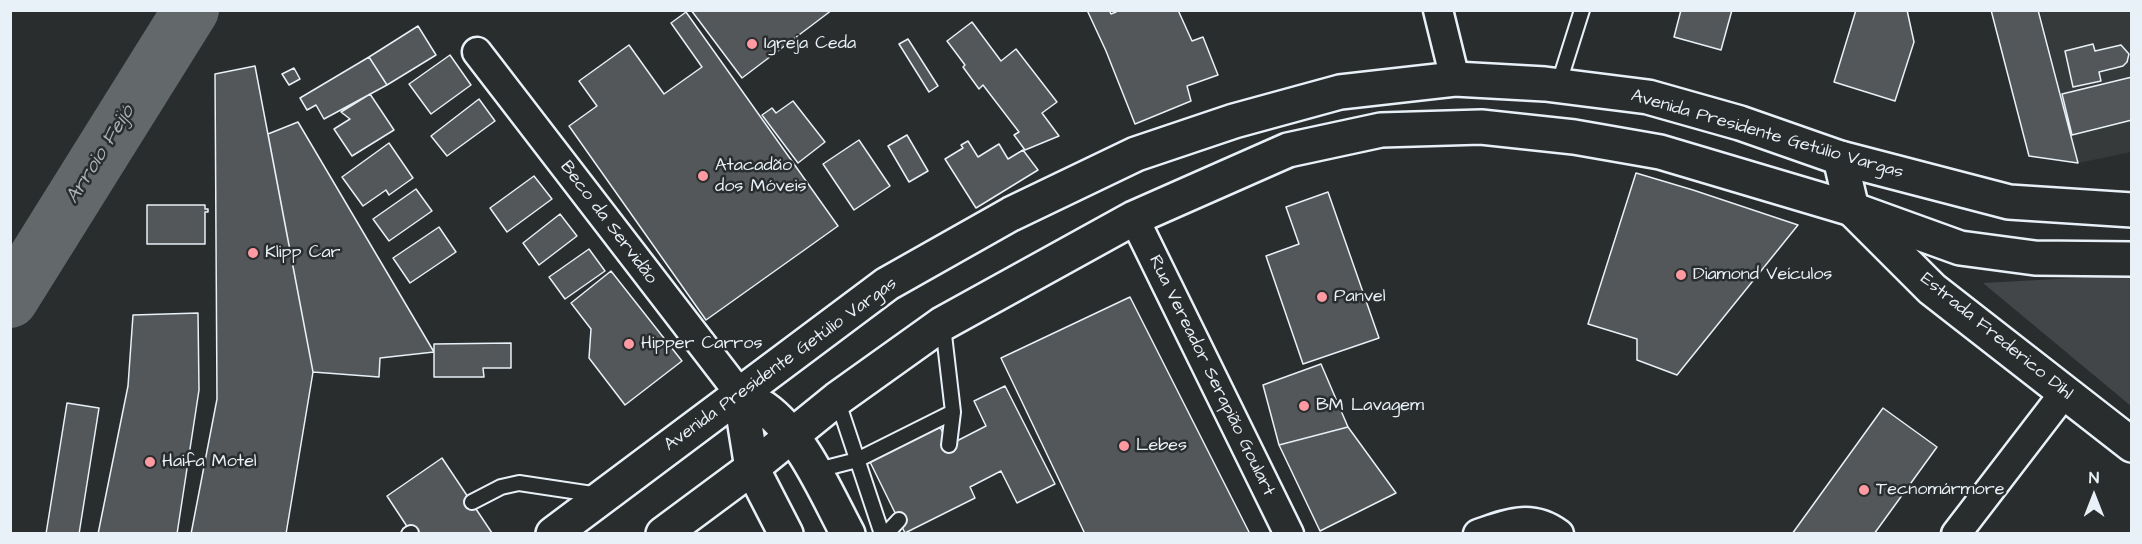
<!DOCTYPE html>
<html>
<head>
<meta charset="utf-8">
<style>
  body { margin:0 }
  #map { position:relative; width:2142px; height:544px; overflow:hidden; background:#2a2d2e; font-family:"Architects Daughter",sans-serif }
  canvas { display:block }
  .frame { position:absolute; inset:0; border:12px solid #e8f1f8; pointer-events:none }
  .north { position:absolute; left:2064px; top:466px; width:60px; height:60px; -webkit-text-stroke:4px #2a2d2e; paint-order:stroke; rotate:0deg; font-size:16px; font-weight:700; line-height:24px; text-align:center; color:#e8f1f8 }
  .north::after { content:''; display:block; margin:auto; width:21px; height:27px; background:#e8f1f8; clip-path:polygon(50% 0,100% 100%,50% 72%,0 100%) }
</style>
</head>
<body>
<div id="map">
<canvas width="2142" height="544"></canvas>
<div class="frame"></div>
<div class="north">N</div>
</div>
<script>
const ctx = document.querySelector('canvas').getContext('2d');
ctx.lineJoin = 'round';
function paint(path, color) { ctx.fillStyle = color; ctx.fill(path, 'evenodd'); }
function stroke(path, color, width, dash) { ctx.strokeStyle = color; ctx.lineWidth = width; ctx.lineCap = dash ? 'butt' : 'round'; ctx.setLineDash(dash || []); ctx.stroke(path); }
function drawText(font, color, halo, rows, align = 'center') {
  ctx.font = font + ' "Architects Daughter",sans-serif'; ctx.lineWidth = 5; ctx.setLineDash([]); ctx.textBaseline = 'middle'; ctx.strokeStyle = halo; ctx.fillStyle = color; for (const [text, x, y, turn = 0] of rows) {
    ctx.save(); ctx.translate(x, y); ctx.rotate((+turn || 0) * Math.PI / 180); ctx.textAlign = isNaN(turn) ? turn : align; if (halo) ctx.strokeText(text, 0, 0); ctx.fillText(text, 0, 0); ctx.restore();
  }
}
paint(new Path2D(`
  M2040 11H2131V152L2078 163Z`), '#363a3b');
paint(new Path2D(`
  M2131 275V406L1983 283Z`), '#424648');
stroke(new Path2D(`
  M10 300 191 10`), '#63686b', 56);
const building = new Path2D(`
  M691 10H832L742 78Z
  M1087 10H1109L1111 14 1116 12 1115 10H1178L1192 41 1203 37 1218 75 1187 86 1191 101 1135 124 1106 51Z
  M1681 10H1732L1721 50 1674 37Z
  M1856 10H1907L1914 42 1895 101 1834 82Z
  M1991 10H2038L2078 163 2029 156Z
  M686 12 838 226 706 320 569 126 597 106 579 81 629 45 664 94 702 67 671 23Z
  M972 22 1001 61 1016 49 1057 102 1042 113 1059 136 1025 150 1014 135 1019 132 983 85 979 89 963 67 965 65 947 41Z
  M418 26 436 55 387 85 369 57Z
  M908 39 938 86 929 92 899 44Z
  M2093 44 2095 51 2121 45 2129 54 2127 62 2123 66 2099 72 2101 81 2073 87 2065 51Z
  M450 55 471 85 431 114 409 84Z
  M369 57 387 85 324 119 316 105 307 110 300 98Z
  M255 66 313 372 286 534H191L217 399 215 74Z
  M294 68 300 79 289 85 282 74Z
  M2132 77V120L2072 135 2062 94Z
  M370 94 394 130 352 156 334 129 350 119 341 112Z
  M479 99 495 121 447 156 431 136Z
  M793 101 825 142 798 163 762 115 772 108 776 113Z
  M298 122 434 352 380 358 379 377 313 372 268 134Z
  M907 135 928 171 909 182 888 146Z
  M859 140 890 186 854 210 823 164Z
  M968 141 978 157 999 144 1008 159 1023 150 1038 170 976 208 945 159 963 148 961 145Z
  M389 143 413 178 389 195 386 190 363 206 342 177Z
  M1636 173 1693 190 1798 225 1677 375 1637 360V339L1588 324Z
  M534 176 552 199 507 232 490 208Z
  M416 189 432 211 389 241 373 219Z
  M1328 192 1379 338 1303 364 1266 256 1299 244 1286 207Z
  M147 205H205V209H208V212H205V244H147Z
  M560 214 577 236 539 265 523 243Z
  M439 227 456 252 410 283 393 258Z
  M589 249 605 271 565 299 549 277Z
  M611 271 682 361 625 405 589 358 591 329 571 303Z
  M1130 297 1250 534H1085L1001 358Z
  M198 313 199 390 177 534H98L128 386 133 315Z
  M511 343V368H483L484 377H434V344Z
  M1321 364 1348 427 1279 445 1263 385Z
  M1005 386 1055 484 1017 503 1001 471 970 487 975 498 905 533 870 462 940 427 949 445 986 426 974 401Z
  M67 403 99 408 79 534H46Z
  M1883 408 1937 447 1874 534H1792Z
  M1348 427 1396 493 1320 531 1279 445Z
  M442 458 492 533 491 534H412L387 496Z`);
paint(building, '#535759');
stroke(building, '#e8f1f8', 1.5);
const lane = new Path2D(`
  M1558 86 1582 10
  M837 399 882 534
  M949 445 953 412
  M814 471 857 460 953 412 943 326
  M472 502 501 487 519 483 599 495
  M409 534 411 533
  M886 534 899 520`);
const street = new Path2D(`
  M1438 10 1455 79
  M477 52 740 394
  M1134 218 1289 534
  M1478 534C1507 524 1531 513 1559 534
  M1956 534 2065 392`);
const secondary = new Path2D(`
  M1840 158 1852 209 1932 289 2132 445
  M740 394C747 399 756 403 764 408 802 435 826 493 848 534
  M740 394 752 468 786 534`);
const primary = new Path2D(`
  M553 534 887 284 1011 214 1136 154 1234 121 1340 92 1455 79 1545 84 1648 97 1740 123 1840 158 2009 202 2132 210
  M663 534 752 468 837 399 942 324 1134 218 1288 150 1381 130 1481 127 1574 137 1660 152 1852 209 1960 248 2035 258 2132 259`);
stroke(lane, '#e8f1f8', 18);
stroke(street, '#e8f1f8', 33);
stroke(secondary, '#e8f1f8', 38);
stroke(primary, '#e8f1f8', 38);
stroke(lane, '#2a2d2e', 14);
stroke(street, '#2a2d2e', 28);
stroke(secondary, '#2a2d2e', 33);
stroke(primary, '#2a2d2e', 33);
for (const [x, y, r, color] of [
  [752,44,6,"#ff9aa2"],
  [703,176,6,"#ff9aa2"],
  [253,253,6,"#ff9aa2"],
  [1681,275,6,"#ff9aa2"],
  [1322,297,6,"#ff9aa2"],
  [629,344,6,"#ff9aa2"],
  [1304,406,6,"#ff9aa2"],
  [1124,446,6,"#ff9aa2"],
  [150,462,6,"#ff9aa2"],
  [1864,490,6,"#ff9aa2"]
]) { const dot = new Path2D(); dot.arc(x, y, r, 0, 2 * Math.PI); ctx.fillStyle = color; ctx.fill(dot); stroke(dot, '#2a2d2e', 2); }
drawText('18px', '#e8f1f8', '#2a2d2e', [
  ["Igreja Ceda",764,44],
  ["Atacadão",715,166],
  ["dos Móveis",715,187],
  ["Klipp Car",265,253],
  ["Diamond Veículos",1693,275],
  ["Panvel",1334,297],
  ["Hipper Carros",641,344],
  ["BM Lavagem",1316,406],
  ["Lebes",1136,446],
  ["Haifa Motel",162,462],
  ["Tecnomármore",1876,490]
], 'left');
drawText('18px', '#e8f1f8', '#2a2d2e', [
  ["Avenida Presidente Getúlio Vargas",1767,135,16],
  ["Beco da Servidão",608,223,53],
  ["Estrada Frederico Dihl",1996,337,39],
  ["Avenida Presidente Getúlio Vargas",781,365,-36],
  ["Rua Vereador Serapião Goulart",1211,376,64]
]);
drawText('italic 20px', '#acb3b9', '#2a2d2e', [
  ["Arroio Feijó",101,155,-58]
]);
</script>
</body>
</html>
